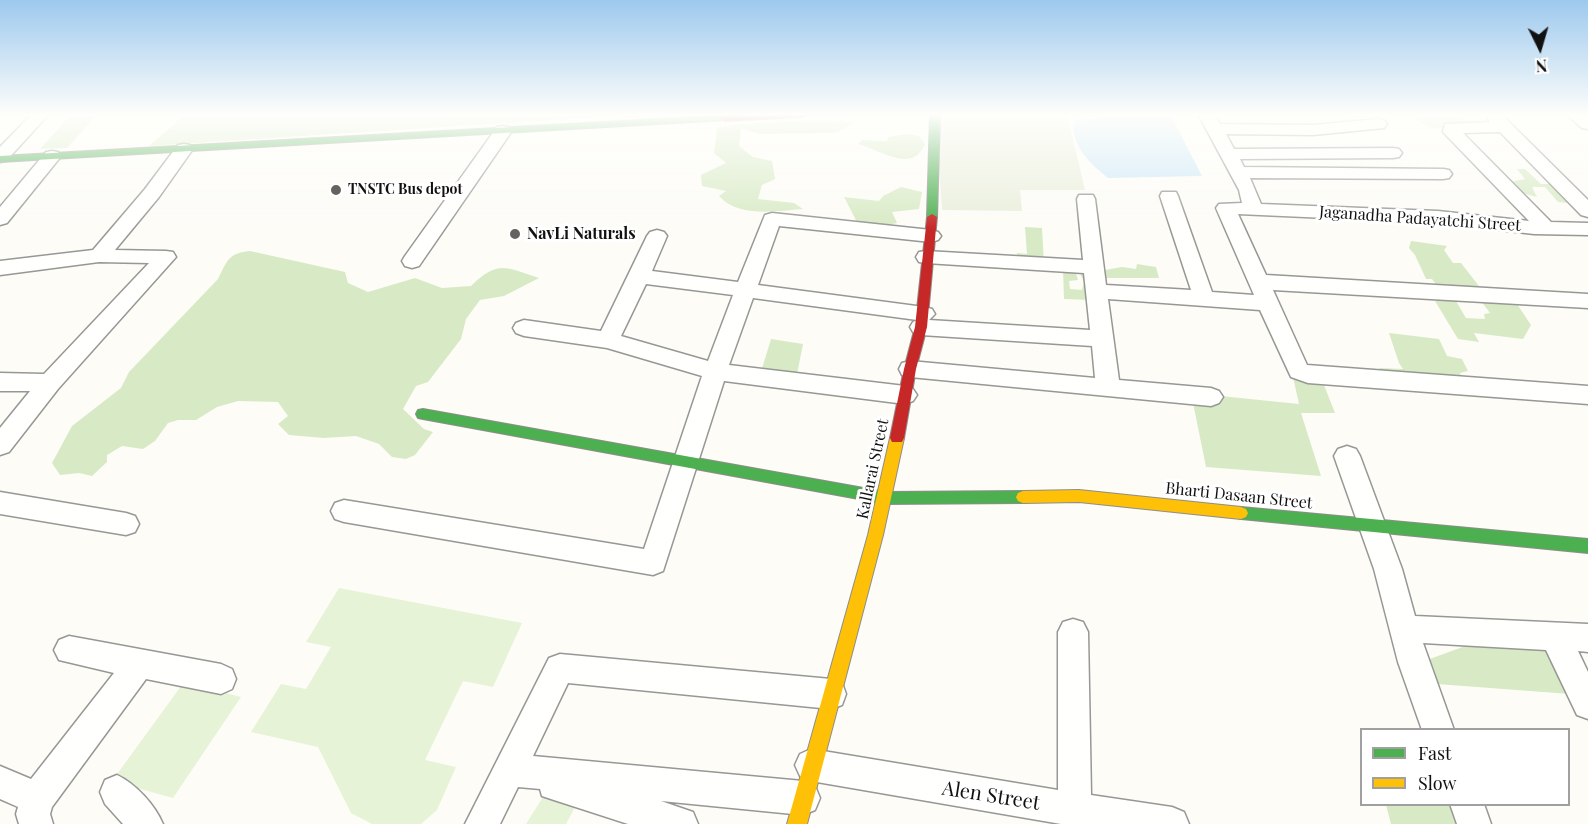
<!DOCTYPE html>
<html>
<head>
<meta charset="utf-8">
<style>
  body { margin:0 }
  #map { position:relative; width:1588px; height:824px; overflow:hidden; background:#fdfcf7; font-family:"Playfair Display",serif }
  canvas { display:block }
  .legend { position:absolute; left:1360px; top:728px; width:210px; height:78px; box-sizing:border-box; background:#fff; border:2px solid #a0a0a0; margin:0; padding:8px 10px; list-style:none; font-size:18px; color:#111 }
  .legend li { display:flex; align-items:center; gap:12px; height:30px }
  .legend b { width:30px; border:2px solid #a0a0a0 }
  .north { position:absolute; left:1510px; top:18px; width:60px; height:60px; -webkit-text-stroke:4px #fff; paint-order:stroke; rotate:175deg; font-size:16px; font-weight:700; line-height:24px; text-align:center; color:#111 }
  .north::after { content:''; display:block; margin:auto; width:21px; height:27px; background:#111; clip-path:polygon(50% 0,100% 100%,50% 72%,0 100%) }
</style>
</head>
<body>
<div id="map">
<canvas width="1588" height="824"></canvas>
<ul class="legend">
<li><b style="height:8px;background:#4caf50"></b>Fast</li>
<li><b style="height:8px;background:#ffc107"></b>Slow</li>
</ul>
<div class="north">N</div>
</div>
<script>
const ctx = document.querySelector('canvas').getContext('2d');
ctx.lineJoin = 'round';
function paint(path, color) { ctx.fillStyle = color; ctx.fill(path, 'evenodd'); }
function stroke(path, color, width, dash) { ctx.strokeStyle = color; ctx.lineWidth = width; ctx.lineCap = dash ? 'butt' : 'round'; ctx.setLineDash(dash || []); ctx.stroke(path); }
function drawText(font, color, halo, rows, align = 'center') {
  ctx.font = font + ' "Playfair Display",serif'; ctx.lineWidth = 6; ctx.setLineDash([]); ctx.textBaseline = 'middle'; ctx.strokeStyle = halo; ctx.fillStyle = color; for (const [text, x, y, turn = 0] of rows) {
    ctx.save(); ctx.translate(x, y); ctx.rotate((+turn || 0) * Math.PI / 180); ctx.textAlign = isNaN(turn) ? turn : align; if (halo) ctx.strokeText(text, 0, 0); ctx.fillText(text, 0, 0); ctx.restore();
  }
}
paint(new Path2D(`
  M339 588 522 623 493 687 463 681 425 760 456 767 437 810 421 824H372L351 813 318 747 251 732 281 684 306 689 331 647 306 642Z
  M184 682 241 697 173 798 112 781Z
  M548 789 579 800 566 824H526Z`), '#e7f3d7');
paint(new Path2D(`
  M78 114 96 116 67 148 40 149 66 120Z
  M186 114H613L612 116 149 146Z
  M1415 114H1487L1497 123 1494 124 1484 116H1460L1467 125C1450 127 1422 135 1415 114Z
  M784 121 855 122 838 132 820 133 760 134 741 128 739 146 753 157 772 161 775 179 762 185 758 199 794 203 803 209C777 211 738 218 719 196L726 191 702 186 701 175 726 163 714 153 717 128 734 125Z
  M908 134 919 136 925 144C912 175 879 149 858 144L862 140 887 141 888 137Z
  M1517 169H1525L1541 184H1557L1568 203 1558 202 1545 187H1532L1537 197 1511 190 1505 183 1525 179Z
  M901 187 922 192 919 209 892 212 897 223 877 227 858 224 844 197 879 201 883 196Z
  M1025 227 1042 228 1044 263 1017 261V253L1027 254Z
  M1411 241 1447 246 1444 250 1453 263H1461L1479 286 1481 292C1466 291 1440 294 1432 279H1426L1415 255 1409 248Z
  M250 251 345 272 348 283 368 292 415 278 442 288 471 286C499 259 506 268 539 278L504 296 480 300 466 319 461 339 428 382 416 386 403 409 424 429 433 432 415 455 406 459 392 457 379 444 356 436 324 438 289 435 278 424 288 416 278 402 238 401 217 407 196 420H178L168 423 155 441 143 449 122 446 107 455V462L92 476 79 473 60 475 52 463 72 426 121 388 129 372 218 279C227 261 228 253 250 251Z
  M1137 264 1156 267 1159 278H1105V270L1122 267 1136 269Z
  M1063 269 1075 270 1078 280 1069 281 1070 289 1082 290 1084 282 1078 269 1089 275 1092 300 1064 299Z
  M1436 295 1453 296 1466 318 1485 319 1484 314 1490 313 1478 297 1515 301 1531 325 1523 339 1474 333 1479 342 1458 339 1435 301H1439Z
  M1389 333 1439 339 1447 356 1462 359 1468 371 1460 373 1464 382 1384 381 1379 368 1403 369 1399 363Z
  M771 339 803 344 796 379 760 375Z
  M1293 377 1322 380 1335 413H1301L1321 476 1206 467 1191 393 1299 404Z
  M1479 641 1545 645 1570 694 1437 684 1427 660Z
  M1386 805H1462L1469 824H1391Z`), '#d8eac5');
paint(new Path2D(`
  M935 114H1067L1085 190H1020L1022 211 942 210Z`), '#e9eedb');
paint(new Path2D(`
  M1170 114 1202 176 1108 178C1092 165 1070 146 1074 122L1100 118Z`), '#cde8f7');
const street = new Path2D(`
  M32 114H49L6 161 0 162V147Z
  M1198 114H1214L1220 124 1313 125 1378 119 1384 120 1387 124 1384 128 1313 135 1226 134 1234 149 1393 148 1399 149 1402 153 1399 157 1393 158 1240 159 1244 167 1443 169 1449 170 1452 174 1449 178 1443 179 1250 178 1261 204 1438 211 1529 221 1443 132 1445 124 1490 122 1487 117 1489 114H1501L1588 200V217L1581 215 1500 132 1463 133 1551 222 1588 223V235L1534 234 1438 223 1238 214 1266 275 1588 294V308L1273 290 1307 365 1588 386V404L1308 383 1291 377 1260 310 1108 299 1119 380 1211 388 1219 391 1223 397 1219 403 1211 406 910 377 902 375 899 369 902 363 910 361 1095 378 1092 346 921 335 913 332 910 327 913 322 917 320 753 298 729 365 905 386 913 389 917 395 913 401 905 404 724 381 663 571 653 575 344 522 335 519 331 511 335 503 344 500 644 549 702 376 607 348 524 336 516 333 513 328 516 323 524 320 601 331 647 236 650 232 657 230 664 232 667 236 652 271 738 282 765 215 772 213 931 230 938 232 941 236 938 240 931 242 779 226 758 285 924 307 932 309 935 314 929 320 1090 330 1084 273 926 263 919 262 916 257 919 252 926 251 1083 260 1077 199 1079 195H1093L1095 199 1106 285 1191 290 1160 196 1162 192H1176L1178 196 1212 292 1254 295 1216 208 1219 204 1242 203 1239 190ZM646 284 733 295 708 361 621 336Z
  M1566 114H1585L1588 116V129L1582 128Z
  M503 126 509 127 512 131 419 266 412 268 405 266 402 261 405 256 497 127Z
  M184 144 190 145 193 149 159 197 115 250 166 251 173 252 176 257 58 389 9 452 0 455V428L30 391H0V373L44 374 149 263 99 262 0 275V261L93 250 145 189 178 145Z
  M52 151 58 152 61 156 58 160 7 223 0 225V207L46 152Z
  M1347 446 1356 449 1360 456 1402 569 1415 616 1588 624V652L1578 651 1588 672V719L1577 715 1546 650 1423 643 1454 730H1422L1398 662 1374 569 1334 456 1338 449Z
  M0 492 126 513 135 516 139 524 135 532 126 535 0 514Z
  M1073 619 1083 622 1088 632 1091 795 1172 807 1184 812 1189 824H1061L811 781 800 776 795 765 800 754 811 749 1058 790V632L1063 622Z
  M69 636 221 664 232 669 236 679 232 689 221 694 146 679 52 807 50 814 53 824H19L16 814 18 807 0 799V766L31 779 114 673 59 660 54 650 59 640Z
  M560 654 831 679 842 683 846 694 842 705 831 709 568 683 533 756 803 781 815 786 820 798 815 810 803 815 661 801 693 812 698 824H628L554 800 542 796 540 789 518 787 500 824H465L549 658Z
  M117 775C136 784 155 805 163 824H123L105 804 100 792 105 780Z
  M1450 804H1484L1491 824H1457Z`);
const fast = new Path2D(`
  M930 114H940L937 217 932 220 927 217Z
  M725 115 730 118 728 120 0 162V156Z
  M423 409 886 492 1023 491 1028 493 1030 497 1028 501 1023 503 886 504 423 419 418 418 416 414 418 410Z
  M1241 507 1588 539V553L1241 519 1236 517 1234 513 1236 509Z`);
const slow = new Path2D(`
  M897 433 902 434 904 438 883 535 807 824H787L868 535 890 438 892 434Z
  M1079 490 1241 507 1246 509 1248 513 1246 517 1241 519 1079 502 1023 503 1018 501 1016 497 1018 493 1023 491Z`);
const jam = new Path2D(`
  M753 114H808L803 117 725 121 720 118 725 115Z
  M932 214 937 217 927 327 916 369 904 438 902 442H892L890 438 904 369 915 327 927 217Z`);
stroke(street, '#979795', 3);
stroke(fast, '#8e8d8b', 2);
stroke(slow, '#8e8d8b', 2);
stroke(jam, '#8e8d8b', 2);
paint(street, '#fffffe');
paint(fast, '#4caf50');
paint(slow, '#ffc107');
paint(jam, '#c62828');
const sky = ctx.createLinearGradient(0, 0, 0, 229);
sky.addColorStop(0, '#9dc9ee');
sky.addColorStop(0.5, '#fefefb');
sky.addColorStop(1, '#fefefb00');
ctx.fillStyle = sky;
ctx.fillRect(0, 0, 1588, 229);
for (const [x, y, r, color] of [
  [336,190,6,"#646362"],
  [515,234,6,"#646362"]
]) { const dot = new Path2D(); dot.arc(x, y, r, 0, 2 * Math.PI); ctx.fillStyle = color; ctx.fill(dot); stroke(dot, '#fff', 2); }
drawText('bold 14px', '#111', '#fff', [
  ["TNSTC Bus depot",348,190]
], 'left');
drawText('16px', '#111', '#fff', [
  ["Jaganadha Padayatchi Street",1420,219,4],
  ["Kallarai Street",873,469,-78],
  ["Bharti Dasaan Street",1239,496,6]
]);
drawText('bold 16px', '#111', '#fff', [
  ["NavLi Naturals",527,234]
], 'left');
drawText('20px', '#111', '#fff', [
  ["Alen Street",991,796,9]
]);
</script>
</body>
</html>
